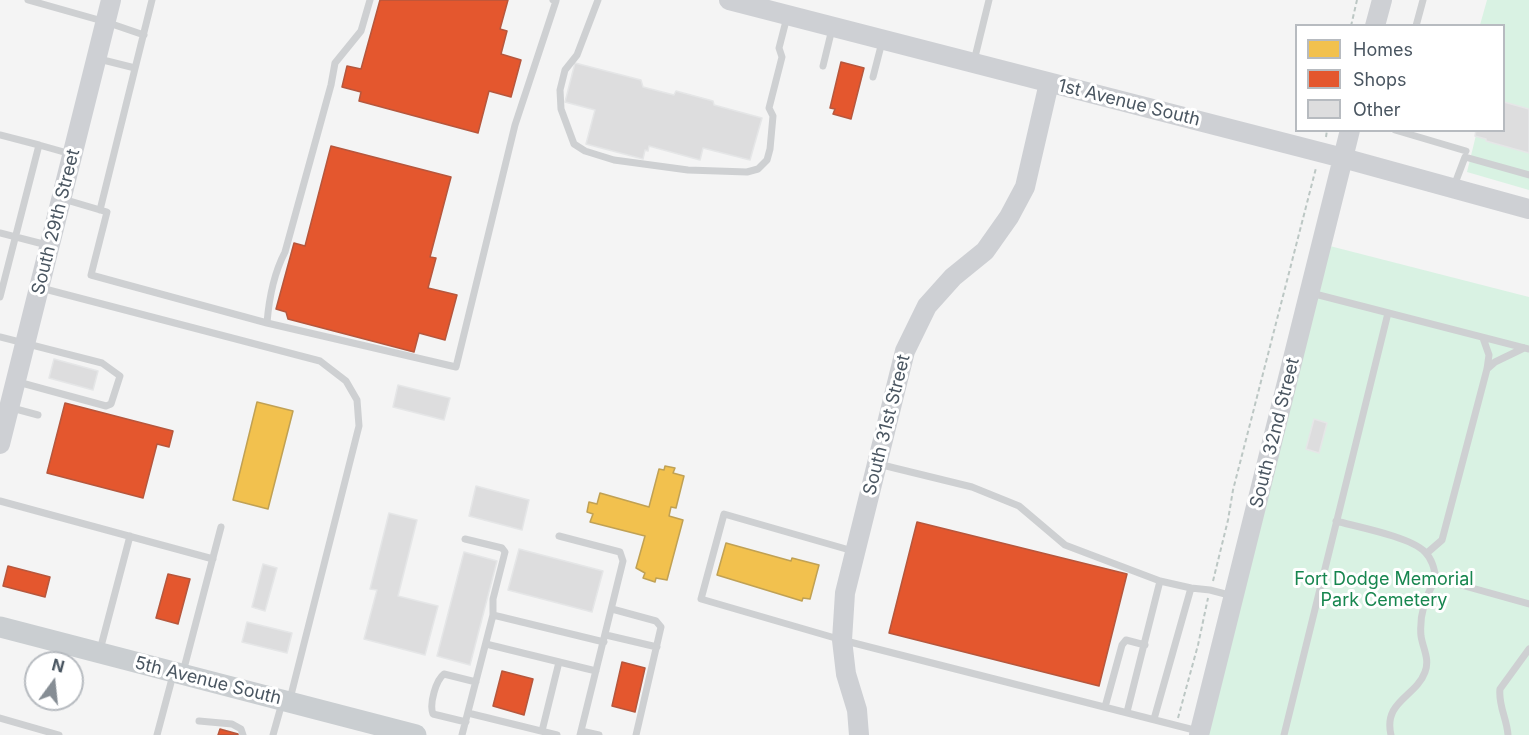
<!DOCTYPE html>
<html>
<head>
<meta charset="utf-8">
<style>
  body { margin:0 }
  #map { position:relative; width:1529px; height:735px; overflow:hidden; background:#f4f4f4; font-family:Inter,sans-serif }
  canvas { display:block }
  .legend { position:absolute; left:1295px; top:24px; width:210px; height:108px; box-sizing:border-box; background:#fff; border:2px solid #b7bbc0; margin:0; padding:8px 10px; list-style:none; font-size:18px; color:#4a5661 }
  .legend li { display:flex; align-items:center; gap:12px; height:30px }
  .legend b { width:30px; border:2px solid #b7bbc0 }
  .north { position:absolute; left:24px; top:651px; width:60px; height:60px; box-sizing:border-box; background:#fff; border:2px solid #b7bbc0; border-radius:50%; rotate:15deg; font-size:16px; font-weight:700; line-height:24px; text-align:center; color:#4a5661 }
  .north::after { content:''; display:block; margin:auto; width:21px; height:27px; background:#868d94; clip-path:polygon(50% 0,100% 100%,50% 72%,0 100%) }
</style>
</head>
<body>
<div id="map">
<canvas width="1529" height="735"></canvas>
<ul class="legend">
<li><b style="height:16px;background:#f2c14e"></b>Homes</li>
<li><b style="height:16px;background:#e4572e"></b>Shops</li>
<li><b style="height:16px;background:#ddddde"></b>Other</li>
</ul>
<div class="north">N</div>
</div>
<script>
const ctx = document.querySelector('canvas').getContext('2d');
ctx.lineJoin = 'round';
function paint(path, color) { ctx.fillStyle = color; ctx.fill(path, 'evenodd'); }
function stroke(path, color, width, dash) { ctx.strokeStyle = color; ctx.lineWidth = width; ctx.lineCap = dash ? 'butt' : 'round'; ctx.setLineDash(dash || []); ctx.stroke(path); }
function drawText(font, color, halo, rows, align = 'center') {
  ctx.font = font + ' Inter,sans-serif'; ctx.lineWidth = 6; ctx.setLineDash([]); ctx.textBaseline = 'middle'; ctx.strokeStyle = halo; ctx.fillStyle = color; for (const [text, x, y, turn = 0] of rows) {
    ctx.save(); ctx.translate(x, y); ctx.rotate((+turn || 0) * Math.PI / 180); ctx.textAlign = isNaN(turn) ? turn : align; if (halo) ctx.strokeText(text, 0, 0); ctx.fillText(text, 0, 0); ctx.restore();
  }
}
paint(new Path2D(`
  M1487 0H1529V190L1467 172 1477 131 1504 130V26L1480 25Z
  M1322 244 1529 297V735H1199Z`), '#d9f2e3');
const homes = new Path2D(`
  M257 402 293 411 268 509 233 500Z
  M665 466 675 468 673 473 684 476 676 508 671 507 669 516 683 520 667 580 656 578 655 582 643 578 645 573 636 568 645 536 590 522 593 514 587 512 589 502 597 504 600 493 649 507 659 469 664 470Z
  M726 543 791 561 792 558 819 565 810 599 803 598 802 601 717 575Z`);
paint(homes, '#f2c14e');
stroke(homes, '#c0a154', 1.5);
const shops = new Path2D(`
  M380 0H508L500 29 507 31 501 54 521 60 511 97 489 91 478 133 359 101 361 92 342 87 347 66 361 69Z
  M841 62 864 68 851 119 833 114 835 109 830 108Z
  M331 146 451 177 430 257 436 258 428 288 457 295 445 340 419 333 414 352 288 319 286 312 276 309 294 243 305 246Z
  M65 403 173 431 169 447 157 444 143 498 47 473Z
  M917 522 1127 574 1099 686 889 633Z
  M8 566 50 577 45 597 3 586Z
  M168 574 190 579 178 624 156 618Z
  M622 662 645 668 635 712 612 706Z
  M502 671 533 679 524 715 493 706Z
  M220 729 238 734V735H218Z`);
paint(shops, '#e4572e');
stroke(shops, '#b6573d', 1.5);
const building = new Path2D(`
  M575 63 641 80 643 87 674 95 676 91 713 101 714 105 762 118 750 160 703 148 700 160 649 146 648 151 645 150 643 159 586 144 595 110 565 102Z
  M1504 102 1529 109V153L1486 141V139L1475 136 1476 130H1504Z
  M54 359 98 371 93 390 49 378Z
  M398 385 450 398 444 420 393 407Z
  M1314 419 1327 423 1319 453 1306 449Z
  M476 486 529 500 522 530 469 516Z
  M389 513 417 520 398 596 438 606 425 655 364 639 377 590 370 589Z
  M519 549 603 571 592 612 508 590Z
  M464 552 497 561 470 665 437 656Z
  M263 564 277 568 265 611 252 607Z
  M247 622 292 633 287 653 242 642Z`);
paint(building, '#ddddde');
stroke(building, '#e5e6e7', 1.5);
stroke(new Path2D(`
  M1351 26 1357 0
  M1326 137 1327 130
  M1213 581 1228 520 1233 490 1316 168
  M1178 718 1198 645 1208 598`), '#bcc7c4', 2, [4.5, 3]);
stroke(new Path2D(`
  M28 0 106 22 144 35
  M598 0 577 55 565 70 560 90 561 109 574 144 585 151 614 160 688 170 747 172 758 169 767 160 770 149 773 116 769 108 782 57 779 48 787 17
  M1416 26 1423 0
  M99 59 135 68
  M974 61 989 0
  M823 66 832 29
  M873 77 882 42
  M1395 130 1466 151
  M0 135 39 145 0 297
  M39 145 71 154
  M1454 186 1465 157 1529 175
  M63 199 107 212 91 275 267 323 456 367 515 125 556 1 553 0
  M100 210 152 0
  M0 233 47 245
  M41 288 320 361 346 381 357 400 359 426 290 699
  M1311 293 1529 349
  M267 323C269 298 273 275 285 252L331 85 335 63 361 31 370 0
  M0 337 102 363 120 376 111 404 106 406 18 382
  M1487 369 1495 362 1524 348
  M12 408 38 415
  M878 464 972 487 1019 506 1065 545 1160 581 1127 712
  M0 501 213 559
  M1336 521C1358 527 1411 537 1425 552 1432 559 1434 568 1436 578L1529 604
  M559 536 620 552 623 561 580 735
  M465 539 502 548 505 552 493 599V615
  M853 551 724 514 701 599 842 640 1198 731
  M1427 553 1442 540 1487 369 1489 355 1483 338
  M1191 588 1210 590 1233 596
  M612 609 656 621 661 627 636 735
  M606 635 657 647
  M486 644 596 671
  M100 650 130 536
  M61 663 65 647
  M183 672 221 527
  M1105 707 1122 645 1126 640 1145 645
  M468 713 557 735
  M0 718 59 735
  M1154 719 1191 588 1160 581
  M199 721 232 724 241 729 243 735
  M466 722 433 714C429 704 436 680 444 674L476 682
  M542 731 559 662
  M581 731 599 735
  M157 735 173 675
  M273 735 282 703
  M462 735 493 615 604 642
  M1284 735 1388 313
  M1391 735C1383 701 1416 697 1425 672 1430 659 1423 649 1421 636 1419 614 1426 596 1436 578
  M1508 735C1507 719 1498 705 1500 689L1529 649`), '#ced0d2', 7);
stroke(new Path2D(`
  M729 0 1343 158 1529 209
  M1375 26 1382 0
  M0 444 111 0
  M859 735 857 710 846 674 842 640 845 593 905 351 927 306 953 277 985 251 1009 217 1025 187 1049 83
  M1199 735 1350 130`), '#ced0d4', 20);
stroke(new Path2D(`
  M0 627 416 735`), '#caced1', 21);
drawText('18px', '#4a5661', '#fff', [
  ["1st Avenue South",1129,103,14],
  ["South 29th Street",56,222,-76],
  ["South 31st Street",887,425,-76],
  ["South 32nd Street",1275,433,-76],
  ["5th Avenue South",208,681,14]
]);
drawText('18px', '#17864f', '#fff', [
  ["Fort Dodge Memorial",1384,580],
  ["Park Cemetery",1384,601]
]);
</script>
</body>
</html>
